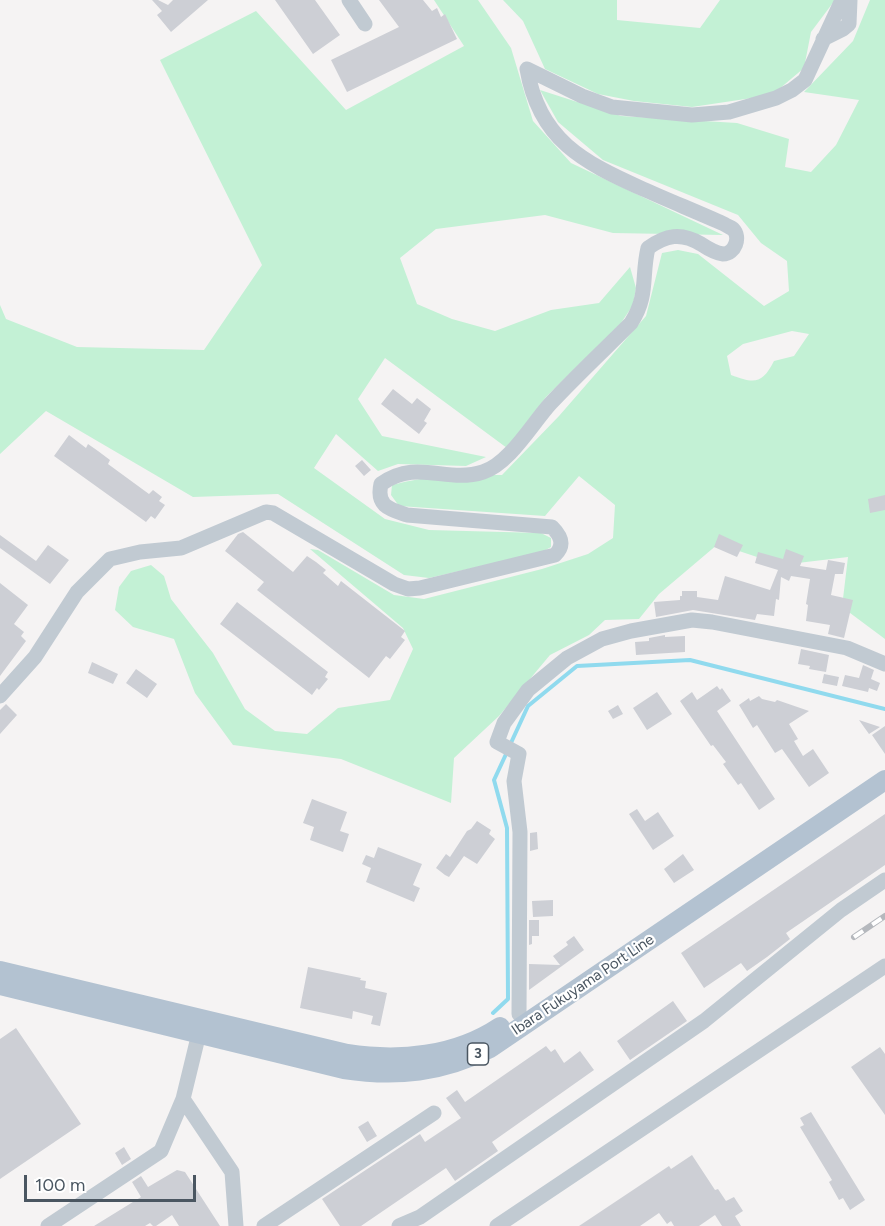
<!DOCTYPE html>
<html>
<head>
<meta charset="utf-8">
<style>
  body { margin:0 }
  #map { position:relative; width:885px; height:1226px; overflow:hidden; background:#f5f3f3; font-family:Figtree,sans-serif }
  canvas { display:block }
  .scale { position:absolute; left:24px; top:1175px; width:172px; height:27px; box-sizing:border-box; border:3px solid #4a5661; border-top:0; padding-left:8px; font-size:18px; line-height:21px; white-space:nowrap; color:#4a5661; -webkit-text-stroke:4px #fff; paint-order:stroke }
</style>
</head>
<body>
<div id="map">
<canvas width="885" height="1226"></canvas>
<div class="scale">100 m</div>
</div>
<script>
const ctx = document.querySelector('canvas').getContext('2d');
ctx.lineJoin = 'round';
function paint(path, color) { ctx.fillStyle = color; ctx.fill(path, 'evenodd'); }
function stroke(path, color, width, dash) { ctx.strokeStyle = color; ctx.lineWidth = width; ctx.lineCap = dash ? 'butt' : 'round'; ctx.setLineDash(dash || []); ctx.stroke(path); }
function drawText(font, color, halo, rows, align = 'center') {
  ctx.font = font + ' Figtree,sans-serif'; ctx.lineWidth = 4.5; ctx.setLineDash([]); ctx.textBaseline = 'middle'; ctx.strokeStyle = halo; ctx.fillStyle = color; for (const [text, x, y, turn = 0] of rows) {
    ctx.save(); ctx.translate(x, y); ctx.rotate((+turn || 0) * Math.PI / 180); ctx.textAlign = isNaN(turn) ? turn : align; if (halo) ctx.strokeText(text, 0, 0); ctx.fillText(text, 0, 0); ctx.restore();
  }
}
paint(new Path2D(`
  M434 0H478L511 48 533 121 571 163 723 235 613 233 545 215 436 229 400 258 417 304 452 319 495 331 551 310 599 303 630 267 636 288 633 305 621 323 546 397 507 448 385 358 358 399 382 436 486 457 466 466 398 464 378 471 336 434 314 468 385 519 429 530 541 533 551 538V547L542 552 429 578 404 575 278 494 193 497 46 411 0 454V305L6 319 77 347 204 350 262 265 160 60 256 11 346 110 464 46Z
  M503 0H617V20L700 28 720 0H835L811 32 804 68 772 95 692 107 634 101 598 94 545 69 523 21Z
  M870 0H885V639L842 607 848 557 781 565 718 544 659 594 639 619 605 620 589 635 550 655 499 716 454 758 451 803 341 759 233 745 195 693 174 639 133 627 115 610 119 587 131 571 151 565 164 576 171 599 213 653 245 709 275 731 307 734 338 708 390 700 413 649 403 628 310 549 318 550 394 595 424 599 542 569 588 554 613 538 615 505 579 476 545 516 399 506 391 495 392 485C427 475 465 475 502 475L559 416 646 316 662 253 678 250 698 254 764 306 789 291 787 261 761 243 738 215 603 160 558 122 540 90 621 116 737 123 789 139 785 167 811 172 836 145 859 100 804 92 853 41ZM792 331 809 334 794 356 774 361C762 384 755 384 731 375L727 356 743 344Z`), '#c3f1d5');
stroke(new Path2D(`
  M510 745 528 706 577 666 690 660 885 709
  M493 1013 508 999 507 828 494 780 507 752`), '#90daee', 4);
paint(new Path2D(`
  M152 0H158L168 5 173 0H208L171 32 157 15 162 11Z
  M275 0H315L340 35 313 54Z
  M379 0H423L432 11 437 8 441 17 445 14 457 39 347 92 331 60 399 27Z
  M393 389 412 404 417 398 431 409 424 421 427 423 419 434 381 404Z
  M69 435 86 448 88 444 98 451 110 460 108 464 149 494 153 490 162 497 159 501 165 505 155 519 151 516 146 522 54 456Z
  M362 460 371 470 364 476 355 466Z
  M885 495V510L870 513 868 499Z
  M243 532 293 572 307 556 316 562 326 570 323 573 338 586 341 581 405 631 401 637 405 640 390 659 386 656 369 678 257 590 264 582 225 551 238 534Z
  M719 534 743 545 737 557 714 547Z
  M0 535 36 561 48 545 69 560 50 584 0 548Z
  M786 549 804 556 800 566 826 570 828 560 845 563 843 574H835L831 595 853 600 844 638 828 634 830 625 806 621 808 605 806 604 810 579 791 576 789 581 781 577 779 600 776 599 774 616 757 614 755 620 693 610 656 617 654 602 680 600V596H682V591H697V597L718 600 725 576 770 590 778 570 755 563 758 552 783 559Z
  M0 583 28 605 14 624 24 632 21 636 26 641 0 676Z
  M237 602 328 672 325 677 328 679 319 690 317 688 312 695 220 624Z
  M665 635V637L685 636V652L636 655 635 642 649 641V638Z
  M801 649 829 655 826 672 809 669 810 666 798 664Z
  M92 662 118 674 113 684 88 673Z
  M863 665 874 670 871 679 880 683 877 691 869 688 868 692 842 686 845 675 859 678Z
  M136 669 157 684 147 698 126 683Z
  M824 674 839 677 837 686 822 683Z
  M717 686 720 690 722 688 731 701 717 711 775 799 759 810 741 783 738 785 723 764 726 762 713 745 711 746 680 701 692 692 697 700Z
  M657 692 672 714 647 730 633 708Z
  M759 696 762 699 775 702 777 700 809 711 789 724 798 739 794 741 803 756 813 749 829 773 809 787 782 749 775 753 757 725 753 728 739 705 749 698 750 701Z
  M6 704 17 715 0 734V710Z
  M618 705 623 714 613 719 608 711Z
  M859 720 880 727 869 734Z
  M885 726V754L872 735Z
  M312 799 347 812 340 831 349 834 343 852 310 840 314 827 303 823Z
  M637 809 645 821 658 812 674 836 653 850 629 814Z
  M885 814V865L786 933 790 939 767 957 747 971 741 963 704 988 681 953Z
  M477 821 491 830 489 834 495 839 477 864 464 856 449 877 445 875 436 868 446 854 450 857 467 831 471 829Z
  M537 832 538 849 530 851V833Z
  M378 847 422 864 413 885 420 888 414 902 366 882 371 868 362 864 366 855 374 858Z
  M683 854 694 870 674 883 664 869Z
  M553 900V916L533 917 532 901Z
  M529 920H539V936H532V944L529 945Z
  M574 936 584 950 529 990V964L560 965 553 956 568 945 566 942Z
  M308 967 361 978 360 980 366 981 365 988 387 993 380 1026 371 1024 373 1016 353 1011 352 1019 300 1008Z
  M673 1001 687 1021 630 1060 617 1041Z
  M16 1028 81 1124 0 1179V1039Z
  M546 1046 551 1052 555 1049 564 1063 580 1051 594 1070 492 1142 498 1151 455 1181 446 1168 361 1226H340L322 1199 420 1134 425 1142 461 1118 446 1098 457 1090 465 1102Z
  M880 1047 885 1054V1115L851 1067Z
  M811 1112 865 1200 850 1210 843 1198 839 1200 829 1182 832 1180 800 1127 804 1125 800 1118Z
  M368 1121 377 1136 367 1142 358 1127Z
  M124 1147 131 1159 122 1165 115 1153Z
  M692 1155 715 1190 718 1189 726 1201 734 1197 743 1211 735 1216 741 1226H722L715 1215 699 1226H674L671 1221 667 1224 659 1213 640 1226H579L669 1166 671 1169Z
  M177 1170 185 1172 220 1226H179L172 1215 156 1226H153L150 1223 145 1226H94L141 1197 132 1182 141 1176 148 1187Z`), '#cdcfd5');
stroke(new Path2D(`
  M349 0 365 24
  M823 39 843 29 849 24 850 0
  M0 696 35 657 77 592 110 559 140 552 181 548 266 512 273 513 394 584 408 589 420 588 555 555C565 545 561 536 552 527L407 515C389 509 376 506 381 484 418 458 446 484 483 472 509 464 532 424 550 404 576 376 604 350 631 323 649 295 641 277 648 248 666 235 681 232 701 244 707 248 715 253 723 254 735 254 741 237 733 229 730 227 727 226 724 224 697 212 670 201 643 189 583 162 539 140 527 69L582 96 612 107 692 115 729 112 776 98 792 90 805 80 842 0
  M519 1014 520 832 514 781 519 754 497 742 504 723 528 690 567 658 602 639 631 631 692 620 712 622 847 648 885 664
  M183 1099 232 1172 236 1226
  M48 1226 161 1151 183 1099 201 1025
  M264 1226 434 1113
  M399 1226 420 1217 704 1021 841 910 885 880
  M497 1226 885 966`), '#c1cad2', 15);
stroke(new Path2D(`
  M0 971 347 1054C399 1062 455 1057 500 1027
  M0 985 344 1069C397 1077 442 1072 490 1048L885 780`), '#b3c2d1', 20);
const rail = new Path2D(`
  M854 937 885 916`);
stroke(rail, '#b5b8bd', 6);
stroke(rail, '#fff', 4, [11]);
for (const [x, y, w] of [
  [478,1054,21]
]) { const box = new Path2D(); box.roundRect(x - w / 2, y - 11, w, 22, 4.5); ctx.fillStyle = '#fff'; ctx.fill(box); stroke(box, '#4a5661', 1.5); }
drawText('bold 14px', '#4a5661', null, [
  ["3",478,1054]
]);
drawText('15px', '#4a5661', '#fff', [
  ["Ibara Fukuyama Port Line",583,985,-34]
]);
</script>
</body>
</html>
